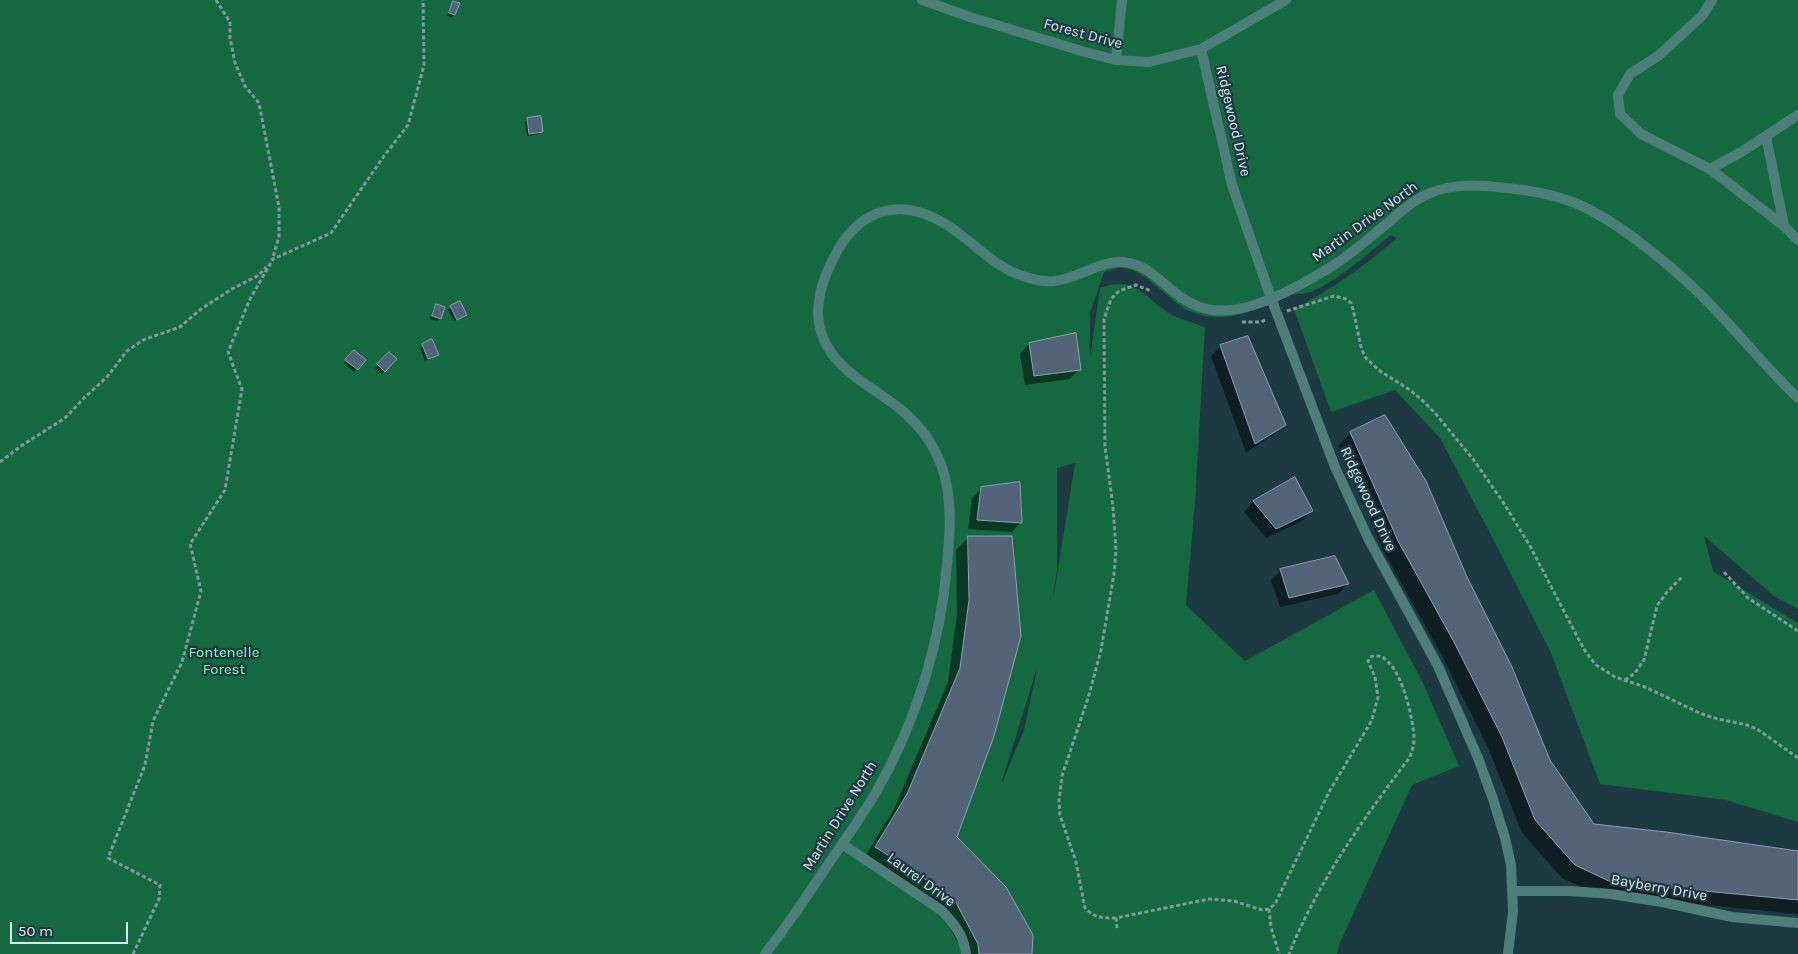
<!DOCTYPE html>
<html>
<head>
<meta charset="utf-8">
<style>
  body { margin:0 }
  #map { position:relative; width:1798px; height:954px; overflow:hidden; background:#1d3942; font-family:Karla,sans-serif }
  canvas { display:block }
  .scale { position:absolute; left:10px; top:922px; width:118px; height:22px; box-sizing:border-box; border:2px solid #d9e9ef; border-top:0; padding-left:6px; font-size:15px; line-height:18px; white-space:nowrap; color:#d9e9ef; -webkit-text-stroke:4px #1d3942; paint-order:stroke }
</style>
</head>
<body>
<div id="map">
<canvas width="1798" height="954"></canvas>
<div class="scale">50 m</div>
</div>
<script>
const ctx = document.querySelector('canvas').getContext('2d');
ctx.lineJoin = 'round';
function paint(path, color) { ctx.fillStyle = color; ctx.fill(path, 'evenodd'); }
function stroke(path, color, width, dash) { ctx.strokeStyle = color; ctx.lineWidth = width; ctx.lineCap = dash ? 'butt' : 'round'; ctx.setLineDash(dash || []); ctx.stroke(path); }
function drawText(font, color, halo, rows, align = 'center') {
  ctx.font = font + ' Karla,sans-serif'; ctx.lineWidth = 4.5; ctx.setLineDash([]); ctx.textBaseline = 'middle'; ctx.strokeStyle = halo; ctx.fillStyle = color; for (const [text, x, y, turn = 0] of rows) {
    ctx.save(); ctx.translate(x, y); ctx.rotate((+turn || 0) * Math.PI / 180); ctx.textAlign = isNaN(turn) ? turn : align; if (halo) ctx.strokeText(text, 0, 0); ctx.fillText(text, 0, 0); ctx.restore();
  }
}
paint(new Path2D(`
  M0 0H1798V609L1774 596 1704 536 1713 571 1798 623V822L1726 800 1600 784 1551 653 1492 537 1440 438 1395 390 1331 412 1294 309C1332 289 1365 266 1397 238L1391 235C1367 254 1342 278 1313 291 1307 294 1298 293 1291 295 1257 308 1230 326 1192 312 1169 304 1144 265 1118 268 1113 269 1108 271 1104 272L1090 313V358L1100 288C1136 274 1145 299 1172 315 1183 320 1194 323 1205 327L1195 502 1186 605 1245 661 1374 590 1423 683 1459 766 1412 785 1339 945 1337 954H0ZM1075 463 1054 594 1053 599 1057 569V468ZM1038 665 1024 730 1002 783V781Z`), '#146940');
paint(new Path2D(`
  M454 2V15L452 17 447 16 451 5Z
  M528 119 541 131 539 134 527 136 525 122Z
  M436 306 440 318 437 321 430 319 433 309Z
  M451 307 463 317 454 321 448 310Z
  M432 341 437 355 425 361 420 348Z
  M1029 344 1079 369 1070 379 1025 385 1020 354Z
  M1221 346 1284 424 1274 434 1246 453 1211 356Z
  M354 352 364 360 354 372 344 363Z
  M389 353 395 359 382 374 375 368Z
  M1351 433 1466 577 1549 760 1593 826 1798 853V914L1597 894 1562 878 1522 833 1489 750 1442 656 1385 554 1338 446Z
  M1294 479 1312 511 1302 521 1266 538 1244 512 1253 502Z
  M981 489 1021 522 1012 532 968 529 972 498Z
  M969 537H1011L956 837 1030 954H964L940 910 863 860 894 809 948 682 957 614 956 550Z
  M1335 558 1348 584 1338 594 1280 607 1271 580 1280 571Z`), '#0007');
const building = new Path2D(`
  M453 1 460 3 455 15 449 13Z
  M541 116 543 132 529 134 527 118Z
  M460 301 467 315 457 320 450 306Z
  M436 304 445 307 441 319 432 316Z
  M1076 333 1081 370 1034 376 1029 343Z
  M1248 336 1286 425 1255 444 1220 345Z
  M432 339 439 355 428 359 422 344Z
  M354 350 366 360 358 370 345 360Z
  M389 352 397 359 385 372 377 364Z
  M1385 415 1426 481 1467 577 1512 667 1550 760 1594 824 1666 832 1798 851V900L1611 882 1575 865 1535 820 1502 737 1454 642 1398 541 1350 432Z
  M1295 477 1313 511 1276 529 1253 501Z
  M1020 482 1022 523 977 520 981 487Z
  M968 536H1012L1021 636 994 736 957 837 1006 887 1033 935 1032 954H979L978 944 953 897 875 847 907 794 960 668 969 600Z
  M1335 556 1349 584 1289 598 1280 569Z`);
paint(building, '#546478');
stroke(building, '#8d9fb4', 1);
stroke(new Path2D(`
  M216 0 230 22V38L235 63 245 86 259 103 279 207V237L272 260
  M1287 311 1334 296 1346 299 1351 303 1353 309 1361 347 1365 357 1380 371 1410 390 1422 400 1435 413 1473 459 1503 502 1530 546 1578 638 1587 654 1596 665 1615 677 1645 687 1702 714 1718 719 1747 725 1757 729 1798 758
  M1242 322H1261L1267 319
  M0 462 21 446 65 418 85 397 107 377 127 351 143 340 180 327 201 309 232 289 259 275 266 267
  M1724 572 1748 598 1798 631
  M1625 680 1635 673 1644 660 1657 606 1667 592 1682 577
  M1269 909 1271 927 1279 954
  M1116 918C1103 918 1094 918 1085 908L1076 862 1060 815 1059 801 1062 776 1089 695 1101 650 1114 574 1116 550 1113 507 1105 446 1104 319 1111 299 1119 291 1136 285 1151 291
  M1117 928 1116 918 1209 899 1234 901 1262 910 1269 909 1275 904 1329 792 1372 720 1378 697 1375 677 1368 661 1370 657C1398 645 1414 721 1414 738 1414 745 1412 751 1410 757 1363 819 1318 882 1289 954
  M133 954 159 899 160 885 108 858 145 765 153 721 182 662 201 591 190 544 225 490 242 389 228 352 250 299 273 259 331 233 384 156 408 125 424 65 423 0`), '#82979f', 3, [4, 2.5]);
stroke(new Path2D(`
  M922 0 970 17 1085 52 1116 60 1149 62 1201 49 1286 0
  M1712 0 1702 16 1658 56 1630 74 1618 95 1620 114 1641 134 1710 169 1784 226 1798 240
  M1201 49 1232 185 1271 298 1335 467 1368 538 1438 666 1478 758 1493 799 1505 838 1511 865 1513 911 1508 954
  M1116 60 1122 0
  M1766 136 1784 226
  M1710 169 1743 151 1798 115
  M842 844 941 910C954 923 964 936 966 954
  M1513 891H1570L1611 894 1662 902 1732 917 1798 923
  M765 954C785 929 803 902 821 875 839 848 858 822 875 794 915 725 941 643 947 564 950 536 952 505 945 477 939 455 927 434 911 419 896 403 875 392 857 378 812 345 809 307 833 259 860 205 904 195 953 229 977 246 997 269 1026 277 1035 280 1045 282 1054 281 1079 279 1104 257 1129 263 1160 269 1173 304 1212 310 1249 315 1298 287 1329 268 1351 255 1370 237 1390 221 1402 210 1415 199 1430 193 1455 183 1480 185 1506 188 1529 190 1551 194 1573 202 1600 213 1624 230 1647 248 1667 264 1687 280 1705 299 1737 331 1765 367 1798 398`), '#4d7e7a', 10);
drawText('15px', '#d9e9ef', '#1d3942', [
  ["Forest Drive",1083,34,15],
  ["Ridgewood Drive",1233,121,77],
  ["Martin Drive North",1365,222,-36],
  ["Ridgewood Drive",1368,499,65],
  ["Martin Drive North",840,816,-58],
  ["Laurel Drive",921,880,36],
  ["Bayberry Drive",1659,888,10]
]);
drawText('15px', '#80fbb4', '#1d3942', [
  ["Fontenelle",224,653],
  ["Forest",224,670]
]);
</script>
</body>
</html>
